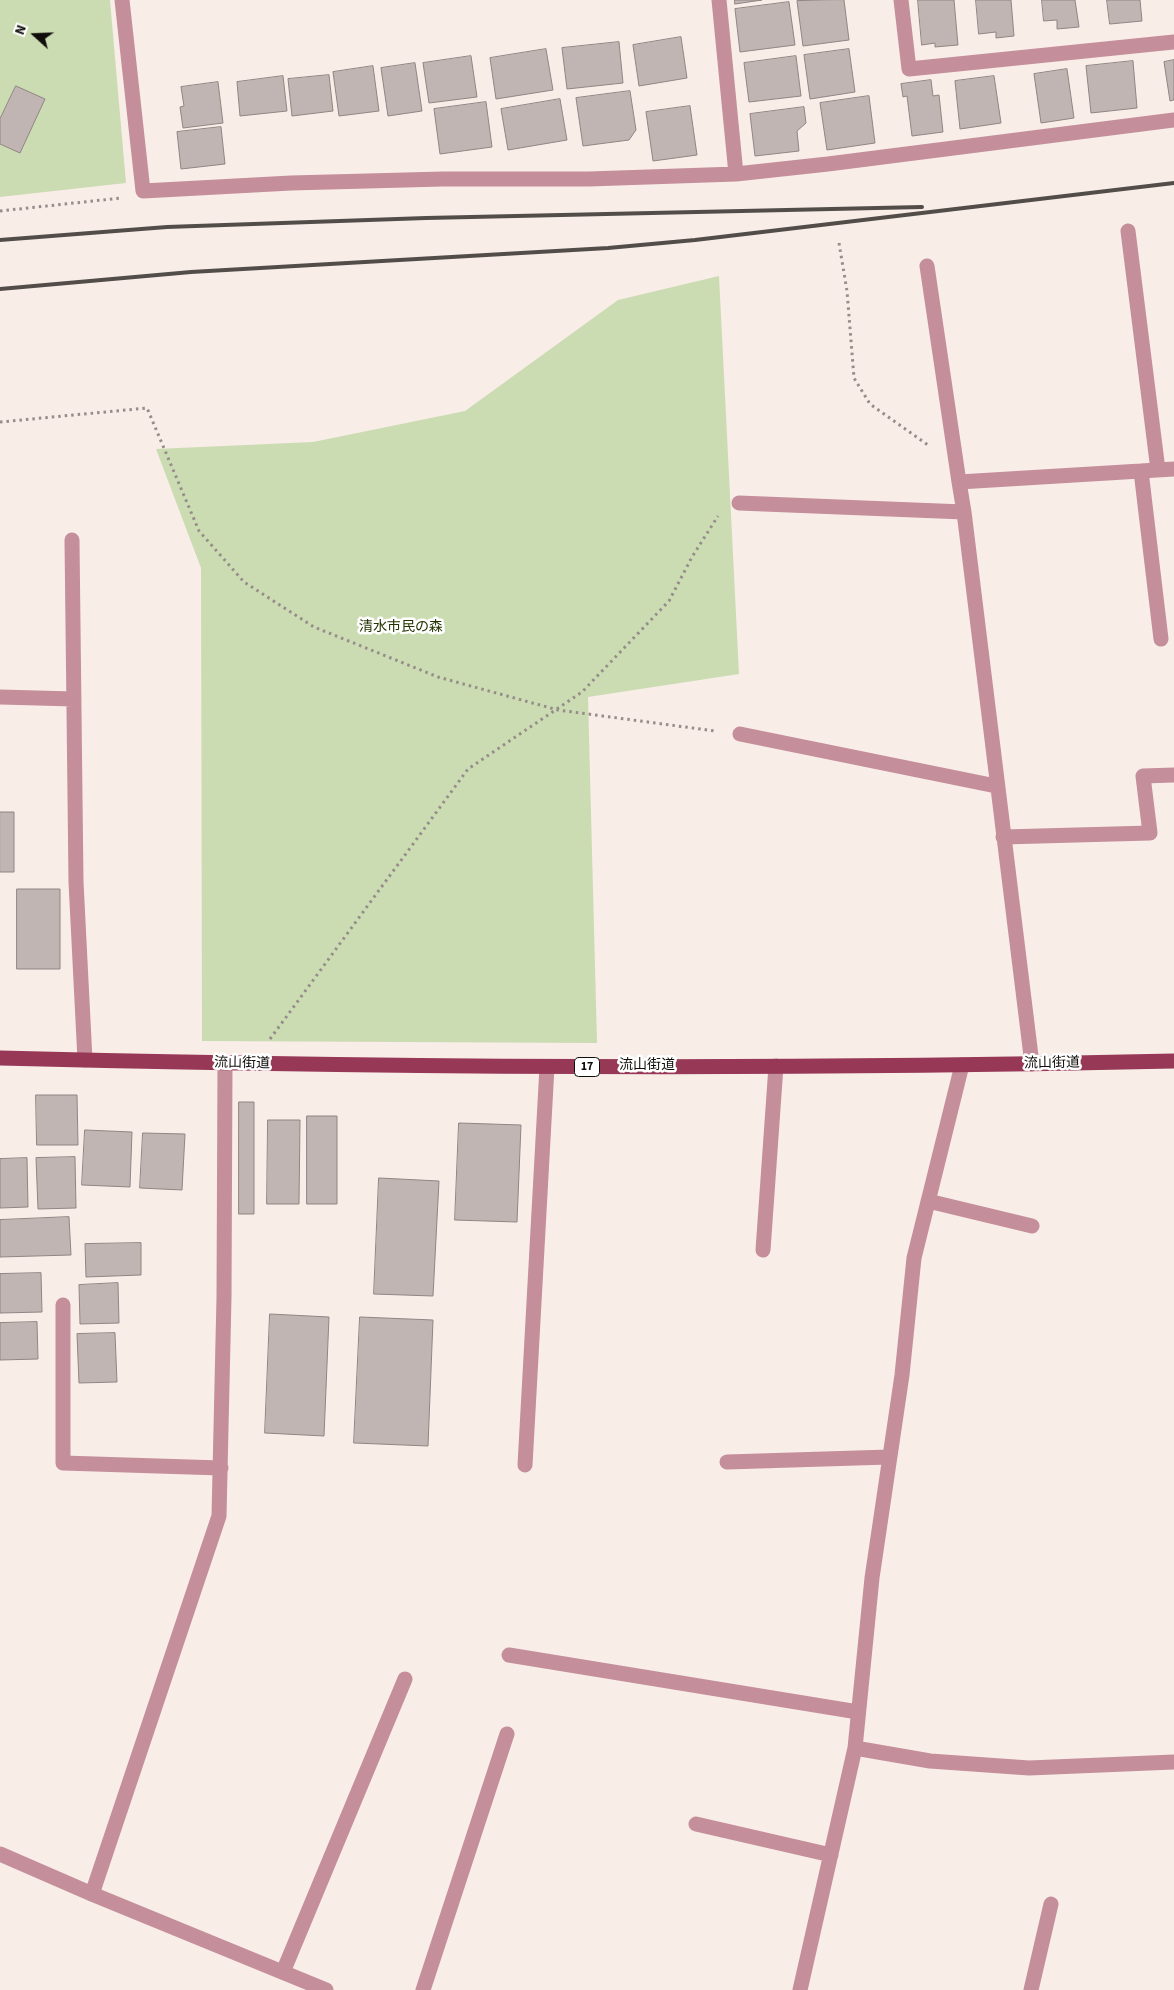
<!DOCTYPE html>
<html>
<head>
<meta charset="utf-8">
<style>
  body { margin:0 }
  #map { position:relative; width:1174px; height:1990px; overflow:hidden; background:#f9ede8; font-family:"Source Sans 3",sans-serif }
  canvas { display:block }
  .north { position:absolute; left:10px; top:10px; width:50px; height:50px; -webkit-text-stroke:4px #fff; paint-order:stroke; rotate:290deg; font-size:14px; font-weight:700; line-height:20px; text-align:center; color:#100d0b }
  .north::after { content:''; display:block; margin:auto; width:18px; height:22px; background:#100d0b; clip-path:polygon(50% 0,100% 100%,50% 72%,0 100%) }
</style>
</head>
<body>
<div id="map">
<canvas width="1174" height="1990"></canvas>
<div class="north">N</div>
</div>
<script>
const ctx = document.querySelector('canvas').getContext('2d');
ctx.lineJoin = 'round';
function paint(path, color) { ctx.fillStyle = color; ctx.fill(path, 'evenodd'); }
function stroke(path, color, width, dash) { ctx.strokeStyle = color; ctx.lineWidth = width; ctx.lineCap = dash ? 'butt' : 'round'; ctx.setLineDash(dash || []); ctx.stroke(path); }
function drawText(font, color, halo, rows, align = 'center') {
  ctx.font = font + ' "Source Sans 3","Noto Sans JP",sans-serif'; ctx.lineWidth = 5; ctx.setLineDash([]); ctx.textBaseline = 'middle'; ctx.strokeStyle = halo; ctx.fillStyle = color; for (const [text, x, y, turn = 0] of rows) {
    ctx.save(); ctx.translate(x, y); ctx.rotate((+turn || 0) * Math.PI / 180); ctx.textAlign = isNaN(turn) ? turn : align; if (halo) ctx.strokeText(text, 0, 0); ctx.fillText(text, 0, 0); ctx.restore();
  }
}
paint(new Path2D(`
  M0 0H110L126 183 0 197Z
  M719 276 739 674 588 697 597 1043 202 1041 201 568 156 449 313 442 465 411 618 300Z`), '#cbdcb3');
const building = new Path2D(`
  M735 0H762L735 4Z
  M844 0 849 40 803 46 797 1Z
  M918 0H954L958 45 935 47V43L922 45Z
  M976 0H1011L1014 36 996 38V32L979 34Z
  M1042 0H1075L1079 27 1057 29V20L1044 21Z
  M1107 0H1140L1142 21 1110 24Z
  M789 2 795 45 740 52 735 9Z
  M681 37 687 78 639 86 633 45Z
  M619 42 623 83 567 89 562 48Z
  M546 49 553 90 496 99 490 58Z
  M849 49 855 92 810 99 804 55Z
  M471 56 477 97 429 103 423 63Z
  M796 56 801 96 749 102 744 63Z
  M1174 60V100L1170 101 1164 62Z
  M1133 61 1137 108 1091 113 1086 66Z
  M415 63 422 111 388 116 381 68Z
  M373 66 379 111 339 116 333 72Z
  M1067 69 1074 118 1041 123 1034 74Z
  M329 75 333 111 292 116 288 79Z
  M283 76 287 111 240 116 237 82Z
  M994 76 1001 123 960 129 955 81Z
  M931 80 933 96 939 95 943 132 912 136 907 96 903 97 901 84Z
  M218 82 223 123 183 128 180 107 184 106 181 87Z
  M16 86 45 99 20 153 0 144V119Z
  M630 91 636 130 629 140 583 146 576 98Z
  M869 96 875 143 827 150 820 103Z
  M560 99 567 140 508 150 501 109Z
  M486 102 492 147 440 154 434 109Z
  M690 106 697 155 653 161 646 112Z
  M804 107 806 123 797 131 799 151 755 156 750 114Z
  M221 127 225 164 181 169 177 132Z
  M0 812H14V872H0Z
  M17 889H60V969H17Z
  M36 1095H77L78 1145H37Z
  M239 1102H254V1214H239Z
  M307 1116H337V1204H307Z
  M268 1120H300L299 1204H267Z
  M459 1123 521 1125 517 1222 455 1220Z
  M85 1130 132 1132 130 1187 82 1185Z
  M143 1133 185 1134 182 1190 140 1188Z
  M75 1157 76 1208 38 1209 36 1158Z
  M27 1158 28 1207 0 1208V1159Z
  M379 1178 439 1181 433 1296 374 1294Z
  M69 1217 71 1255 0 1257V1220Z
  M141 1243V1275L86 1277 85 1244Z
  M41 1273 42 1312 0 1313V1274Z
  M118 1283 119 1323 80 1324 79 1285Z
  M270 1314 329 1317 324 1436 265 1433Z
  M360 1317 433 1320 428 1446 354 1443Z
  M37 1322 38 1359 0 1360V1323Z
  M115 1333 117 1382 79 1383 77 1334Z`);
paint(building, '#c1b5b3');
stroke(building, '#918584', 1);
stroke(new Path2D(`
  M0 211 121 198
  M839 243 847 291 854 378 870 404 928 445
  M0 422 147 408 199 531 244 582 314 627 438 677 558 710 715 731
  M270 1039 468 769 582 692 669 601 692 557 718 516`), '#968d8a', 3, [2.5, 4]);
stroke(new Path2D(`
  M122 0 143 191 291 183 443 179H589L736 174 828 164 1174 120
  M719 0 736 174
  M901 0 909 69 1174 42
  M1128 231 1158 470
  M927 266 959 482
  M1141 471 1161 639
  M739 503 964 512
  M72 540 76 882 85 1060
  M0 697 74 699
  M740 734 996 786
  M1003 837 1150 833 1143 776 1174 775
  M1032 1064 964 512 959 482 1174 469
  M928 1201 1032 1226
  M763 1250 776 1066
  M63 1305V1463L221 1468
  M727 1462 889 1457
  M525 1465 547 1067
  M509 1655 858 1712
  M855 1748 930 1761 1029 1768 1174 1762
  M696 1824 831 1855
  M92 1894 219 1516 224 1297 225 1064
  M283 1972 405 1679
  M423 1990 507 1734
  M800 1990 855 1748 872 1578 902 1375 914 1258 962 1065
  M1031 1990 1051 1904`), '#c58e9b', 15);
stroke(new Path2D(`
  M0 1854 92 1894 326 1990`), '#c58e9b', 15);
stroke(new Path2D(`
  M0 1058C391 1068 783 1070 1174 1061`), '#963856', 15);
stroke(new Path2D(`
  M0 240 167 227 426 218 922 207
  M0 289 191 272 608 248 695 240 1174 183`), '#534d4a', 4);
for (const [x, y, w] of [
  [587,1067,25]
]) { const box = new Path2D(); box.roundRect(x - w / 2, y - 9.5, w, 19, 4); ctx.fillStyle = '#fff'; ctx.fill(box); stroke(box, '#100d0b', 1); }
drawText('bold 12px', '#100d0b', null, [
  ["17",587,1067]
]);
drawText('14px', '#233201', '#fff', [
  ["清水市民の森",401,628]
]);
drawText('14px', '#100d0b', '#fff', [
  ["流山街道",242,1064,1],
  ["流山街道",1052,1064,-1],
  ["流山街道",647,1066]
]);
</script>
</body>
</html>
